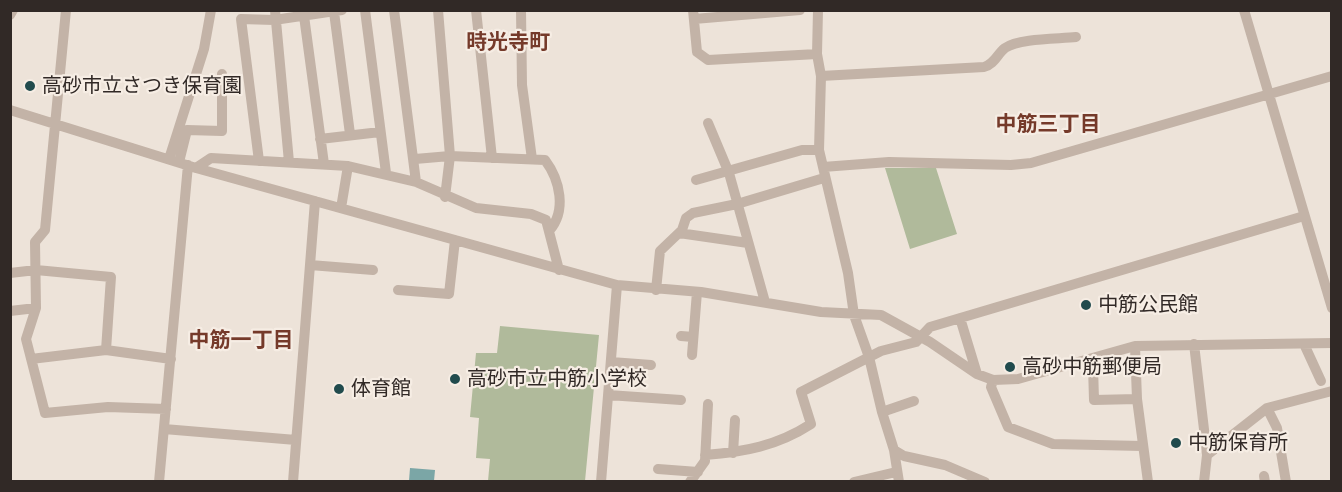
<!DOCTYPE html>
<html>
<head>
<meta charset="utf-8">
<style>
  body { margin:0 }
  #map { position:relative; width:1342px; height:492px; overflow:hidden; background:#ede3d9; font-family:Karla,sans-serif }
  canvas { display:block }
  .frame { position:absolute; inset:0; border:12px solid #312926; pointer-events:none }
</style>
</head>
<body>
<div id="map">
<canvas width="1342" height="492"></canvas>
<div class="frame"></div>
</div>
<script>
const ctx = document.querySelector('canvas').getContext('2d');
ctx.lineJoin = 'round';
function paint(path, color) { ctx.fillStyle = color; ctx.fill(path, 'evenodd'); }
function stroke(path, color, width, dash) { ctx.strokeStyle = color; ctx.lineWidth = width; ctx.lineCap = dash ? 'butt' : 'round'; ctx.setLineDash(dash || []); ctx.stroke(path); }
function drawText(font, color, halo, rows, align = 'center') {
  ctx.font = font + ' Karla,"Noto Sans JP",sans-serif'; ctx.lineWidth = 4.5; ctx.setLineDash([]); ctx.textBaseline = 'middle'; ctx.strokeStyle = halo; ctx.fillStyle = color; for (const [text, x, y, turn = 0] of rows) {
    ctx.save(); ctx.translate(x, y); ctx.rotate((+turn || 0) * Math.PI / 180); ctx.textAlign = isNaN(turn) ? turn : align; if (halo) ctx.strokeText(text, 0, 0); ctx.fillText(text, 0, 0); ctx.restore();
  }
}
paint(new Path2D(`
  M885 168H936L957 234 910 249Z
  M500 326 599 335 585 481H488L490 459 476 458 479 418 470 417 476 353H497Z`), '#b0ba9b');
paint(new Path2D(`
  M410 468 435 470 434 481H409Z`), '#7ba6a6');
stroke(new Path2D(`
  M66 10 45 230 35 242 36 308 26 339 45 413 108 407 166 409
  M275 10 289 162
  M365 10 386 173
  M394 10 416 182
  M438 10 450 156 445 197
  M476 10 492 158
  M521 10 522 85 532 159
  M693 10 697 52 708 60 817 54
  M818 10 817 54 821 76 819 150 848 273 854 315 869 357 882 412 894 450 899 482
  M1244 10 1332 308
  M307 11 304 16 324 164
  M334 12 350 134
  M10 15 13 10
  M694 19 800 10
  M821 76 984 67C995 64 997 54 1005 48 1019 38 1059 39 1076 37
  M10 110 196 168 617 285 701 292 821 312 881 315 930 342 977 374 993 380 1018 379 1135 346 1332 343
  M708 123 729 173 765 302
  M320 139 380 132
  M169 159 204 49 211 10
  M415 159 450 156 545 160C560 180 567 211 549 231
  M259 161 241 19 274 20 342 10
  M179 162 187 130 222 131V74
  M823 167 889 162 1011 165 1031 163 1332 76
  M196 168 211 158 348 166 416 182 476 208 531 214 546 220 559 270
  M696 180 802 150H819
  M341 208 348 166
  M679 233 748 243
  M310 265 373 270
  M10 273 36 270 111 277 106 350
  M398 290 449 294 455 240
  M656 290 660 251 682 230 686 218 693 213 737 204 824 178
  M10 311 36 308
  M960 318 977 374
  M681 336 693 337
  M1194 344 1207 455 1204 482
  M1304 344 1321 381
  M1135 346 1137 399 1148 482
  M692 355 697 292
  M31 359 106 350 171 359
  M1090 360 1093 366 1094 400 1137 399
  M611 362 651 365
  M993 380 991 387 1008 427 1053 444 1142 446
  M608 395 681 400
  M1267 408 1277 428 1286 482
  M882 412 914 401
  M164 429 296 440
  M894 450 904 456 945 465 985 482
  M733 453 735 420
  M705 455C744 452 777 446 811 424L801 392 881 351 916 342 930 327 1304 216
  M1207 455 1267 408 1332 391
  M658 469 698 472
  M1264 476 1265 482
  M159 482 188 165
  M293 482 315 201
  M601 482 617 285
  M690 482 705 461 708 404
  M854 482 896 472`), '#c3b3a7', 10);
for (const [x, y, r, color] of [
  [30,86,6,"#214b4d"],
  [1086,305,6,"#214b4d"],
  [1010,367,6,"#214b4d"],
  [455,379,6,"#214b4d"],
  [339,389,6,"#214b4d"],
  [1176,443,6,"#214b4d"]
]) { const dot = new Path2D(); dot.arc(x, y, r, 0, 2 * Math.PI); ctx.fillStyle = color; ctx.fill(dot); stroke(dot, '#f6ede4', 2); }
drawText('20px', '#312926', '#f6ede4', [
  ["高砂市立さつき保育園",42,86],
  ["中筋公民館",1098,305],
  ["高砂中筋郵便局",1022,367],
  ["高砂市立中筋小学校",467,379],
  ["体育館",351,389],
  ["中筋保育所",1188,443]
], 'left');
drawText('bold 21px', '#753a2a', '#f6ede4', [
  ["時光寺町",508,43],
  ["中筋三丁目",1048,125],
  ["中筋一丁目",241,341]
]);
</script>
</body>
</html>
